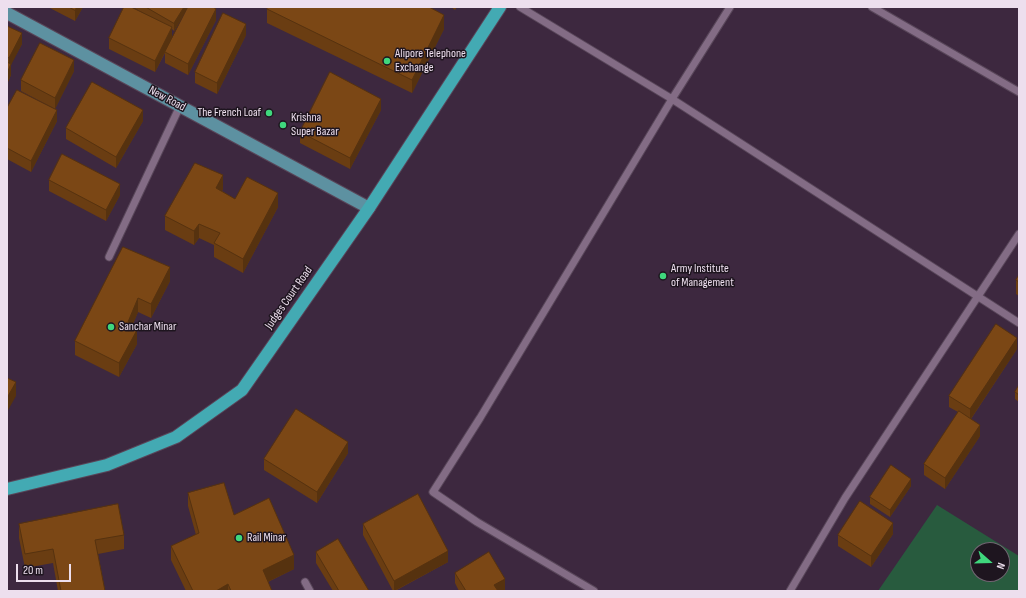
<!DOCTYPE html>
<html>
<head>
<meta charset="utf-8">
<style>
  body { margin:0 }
  #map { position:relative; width:1026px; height:598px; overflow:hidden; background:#3d283f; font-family:"Sofia Sans Condensed",sans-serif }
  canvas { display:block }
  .frame { position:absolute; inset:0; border:8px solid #eddfee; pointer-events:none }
  .north { position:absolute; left:970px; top:542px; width:40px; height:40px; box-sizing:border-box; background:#1e151f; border:1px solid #716672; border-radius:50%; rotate:110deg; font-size:11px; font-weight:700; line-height:16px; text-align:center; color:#eddfee }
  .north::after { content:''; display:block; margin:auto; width:14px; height:18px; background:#3fd77d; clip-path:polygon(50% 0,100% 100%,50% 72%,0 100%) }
  .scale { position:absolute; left:16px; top:564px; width:55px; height:18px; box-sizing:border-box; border:2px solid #eddfee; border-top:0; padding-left:5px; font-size:12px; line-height:14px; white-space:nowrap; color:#eddfee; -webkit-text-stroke:3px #1e151f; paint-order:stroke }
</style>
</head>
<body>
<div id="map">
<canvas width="1026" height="598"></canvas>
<div class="frame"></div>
<div class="north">N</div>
<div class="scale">20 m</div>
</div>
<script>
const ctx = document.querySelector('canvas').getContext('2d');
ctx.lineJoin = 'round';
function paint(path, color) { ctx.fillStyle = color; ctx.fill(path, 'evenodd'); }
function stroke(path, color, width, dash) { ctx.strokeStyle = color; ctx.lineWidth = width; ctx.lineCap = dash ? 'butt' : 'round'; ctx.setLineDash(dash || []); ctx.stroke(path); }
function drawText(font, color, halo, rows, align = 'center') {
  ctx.font = font + ' "Sofia Sans Condensed",sans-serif'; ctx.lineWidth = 3; ctx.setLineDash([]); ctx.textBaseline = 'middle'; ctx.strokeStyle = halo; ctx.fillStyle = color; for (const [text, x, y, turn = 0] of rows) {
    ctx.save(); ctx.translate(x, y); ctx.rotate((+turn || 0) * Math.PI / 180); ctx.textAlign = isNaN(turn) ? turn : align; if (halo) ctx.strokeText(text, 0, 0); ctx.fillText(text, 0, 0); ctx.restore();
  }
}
paint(new Path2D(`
  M937 505 1019 556V591H878ZM978 550H1002V574H978Z`), '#285b3e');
const lane = new Path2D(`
  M520 7 672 99 480 418 433 492 477 522 594 591
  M730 7 672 99 1019 323
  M872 7 1019 92
  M109 257 180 106
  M305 582 310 591
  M790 591 845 498 1019 234`);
const primary = new Path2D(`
  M7 13 369 208`);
const highway = new Path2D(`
  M7 489 107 465 176 437 242 390 369 208 500 7`);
stroke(lane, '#584659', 9);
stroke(primary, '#584659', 14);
stroke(highway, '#584659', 14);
stroke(lane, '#836c85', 7);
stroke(primary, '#5d91a1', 12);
stroke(highway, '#43aab3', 12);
paint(new Path2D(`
  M48 7H83L75 21Z
  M133 7H188L174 31 172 29V38L216 20 188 75 165 63V53L155 72 109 49V38L146 15Z
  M451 7H457L455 10Z
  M267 9 444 29 412 93 267 23Z
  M7 26 22 44 11 64V75L7 84Z
  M246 35 217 94 195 83V72Z
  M74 71 55 109 21 91V80Z
  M7 108 57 121 31 172 7 159Z
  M381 110 350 169 300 143V132Z
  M143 121 116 168 66 139V128Z
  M49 180 120 195 106 221 49 191Z
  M223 189 222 191 235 199 278 207 243 273 214 257V245L199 238 194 245 165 230V216Z
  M123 247 170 281 151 318 138 312 132 326 137 344 119 377 75 355V341Z
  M1019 275V296L1016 294V280Z
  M1017 349 971 419 980 436 945 489 924 475V464L958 412 949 407V396Z
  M1019 385V402L1015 399V392Z
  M348 453 317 503 264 470V459Z
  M911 486 890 517 870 504V497Z
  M188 493 234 515 294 569 268 582 272 591H186L171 560V546L196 535 188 506Z
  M19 524 124 535V549L98 554 105 591H58L53 563 25 568 19 538Z
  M363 524 448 562 395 591H393L363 535Z
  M893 534 871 567 838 546V535Z
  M316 552 369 591H333L316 563Z
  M455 573 505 590 502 591H459L455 583Z`), '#6a3d12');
paint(new Path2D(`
  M77 7H83L75 21V10Z
  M184 7H188L174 31V23Z
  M216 9V20L188 75V64Z
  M444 15V29L412 93V80Z
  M246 24V35L217 94V83Z
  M172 27V38L155 72V61Z
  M22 33V44L9 69V58Z
  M74 60V71L55 109V98Z
  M11 64V75L7 84V73Z
  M381 99V110L350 169V158Z
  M57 110V121L31 172V161Z
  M143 110V121L116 168V157Z
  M223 175V189L216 202V188Z
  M120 184V195L106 221V210Z
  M278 193V207L243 273V259Z
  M199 224V238L194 245V231Z
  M170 267V281L151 318V304Z
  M138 298V312L128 336V322Z
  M137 330V344L119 377V363Z
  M1017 338V349L970 420V409Z
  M16 382V396L7 412V398Z
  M980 425V436L945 489V478Z
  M348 442V453L317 503V492Z
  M911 479V486L890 517V510Z
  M893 523V534L871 567V556Z
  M448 551V562L394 591V581Z
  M294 555V569L263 584V570Z
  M505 579V590L502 591H494V585Z
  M228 584V591H216Z`), '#56320f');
const building = new Path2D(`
  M69 7H77L75 10Z
  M124 7H131L172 27 155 61 109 38Z
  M146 7H184L174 23Z
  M188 7H213L216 9 188 64 165 52Z
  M268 7H429L444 15 412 80 267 9Z
  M223 13 246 24 217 83 195 72Z
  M7 26 22 33 9 58 7 57Z
  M40 43 74 60 55 98 21 80Z
  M7 62 11 64 7 73Z
  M330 72 381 99 350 158 300 132Z
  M92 82 143 110 116 157 66 128Z
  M17 90 57 110 31 161 7 148V108Z
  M62 154 120 184 106 210 49 180Z
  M195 163 223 175 216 188 235 199 247 177 278 193 243 259 214 243 220 233 199 224 194 231 165 216Z
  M123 247 170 267 151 304 138 298 128 322 137 330 119 363 75 341Z
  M1019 275V282L1016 280Z
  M996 324 1017 338 970 409 949 396Z
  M7 378 16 382 7 398Z
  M1019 385V395L1015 392Z
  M296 409 348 442 317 492 264 459Z
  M959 411 980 425 945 478 924 464Z
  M891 465 911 479 890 510 870 497Z
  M224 483 234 515 269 498 294 555 263 570 272 591H231L228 584 216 591H193L171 546 199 533 188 493Z
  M418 494 448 551 394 581 363 524Z
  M860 501 893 523 871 556 838 535Z
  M118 504 124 535 95 540 105 591H61L53 549 25 554 19 524Z
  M338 539 369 591H339L316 552Z
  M489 552 505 579 494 585 498 591H466L455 573Z`);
paint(building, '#7b4715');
stroke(building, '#56320f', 1);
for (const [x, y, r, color] of [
  [387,61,4,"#3fd77d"],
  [269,113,4,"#3fd77d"],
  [283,125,4,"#3fd77d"],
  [663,276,4,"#3fd77d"],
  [111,327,4,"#3fd77d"],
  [239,538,4,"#3fd77d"]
]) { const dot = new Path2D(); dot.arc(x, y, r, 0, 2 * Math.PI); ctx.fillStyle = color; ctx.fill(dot); stroke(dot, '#1e151f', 1.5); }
drawText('12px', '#eddfee', '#1e151f', [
  ["Alipore Telephone",395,54],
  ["Exchange",395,68],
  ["The French Loaf",261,113,"right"],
  ["Krishna",291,118],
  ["Super Bazar",291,132],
  ["Army Institute",671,269],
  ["of Management",671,283],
  ["Sanchar Minar",119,327],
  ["Rail Minar",247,538]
], 'left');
drawText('12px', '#eddfee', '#1e151f', [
  ["New Road",167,99,28],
  ["Judges Court Road",289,298,-55]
]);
</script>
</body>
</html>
